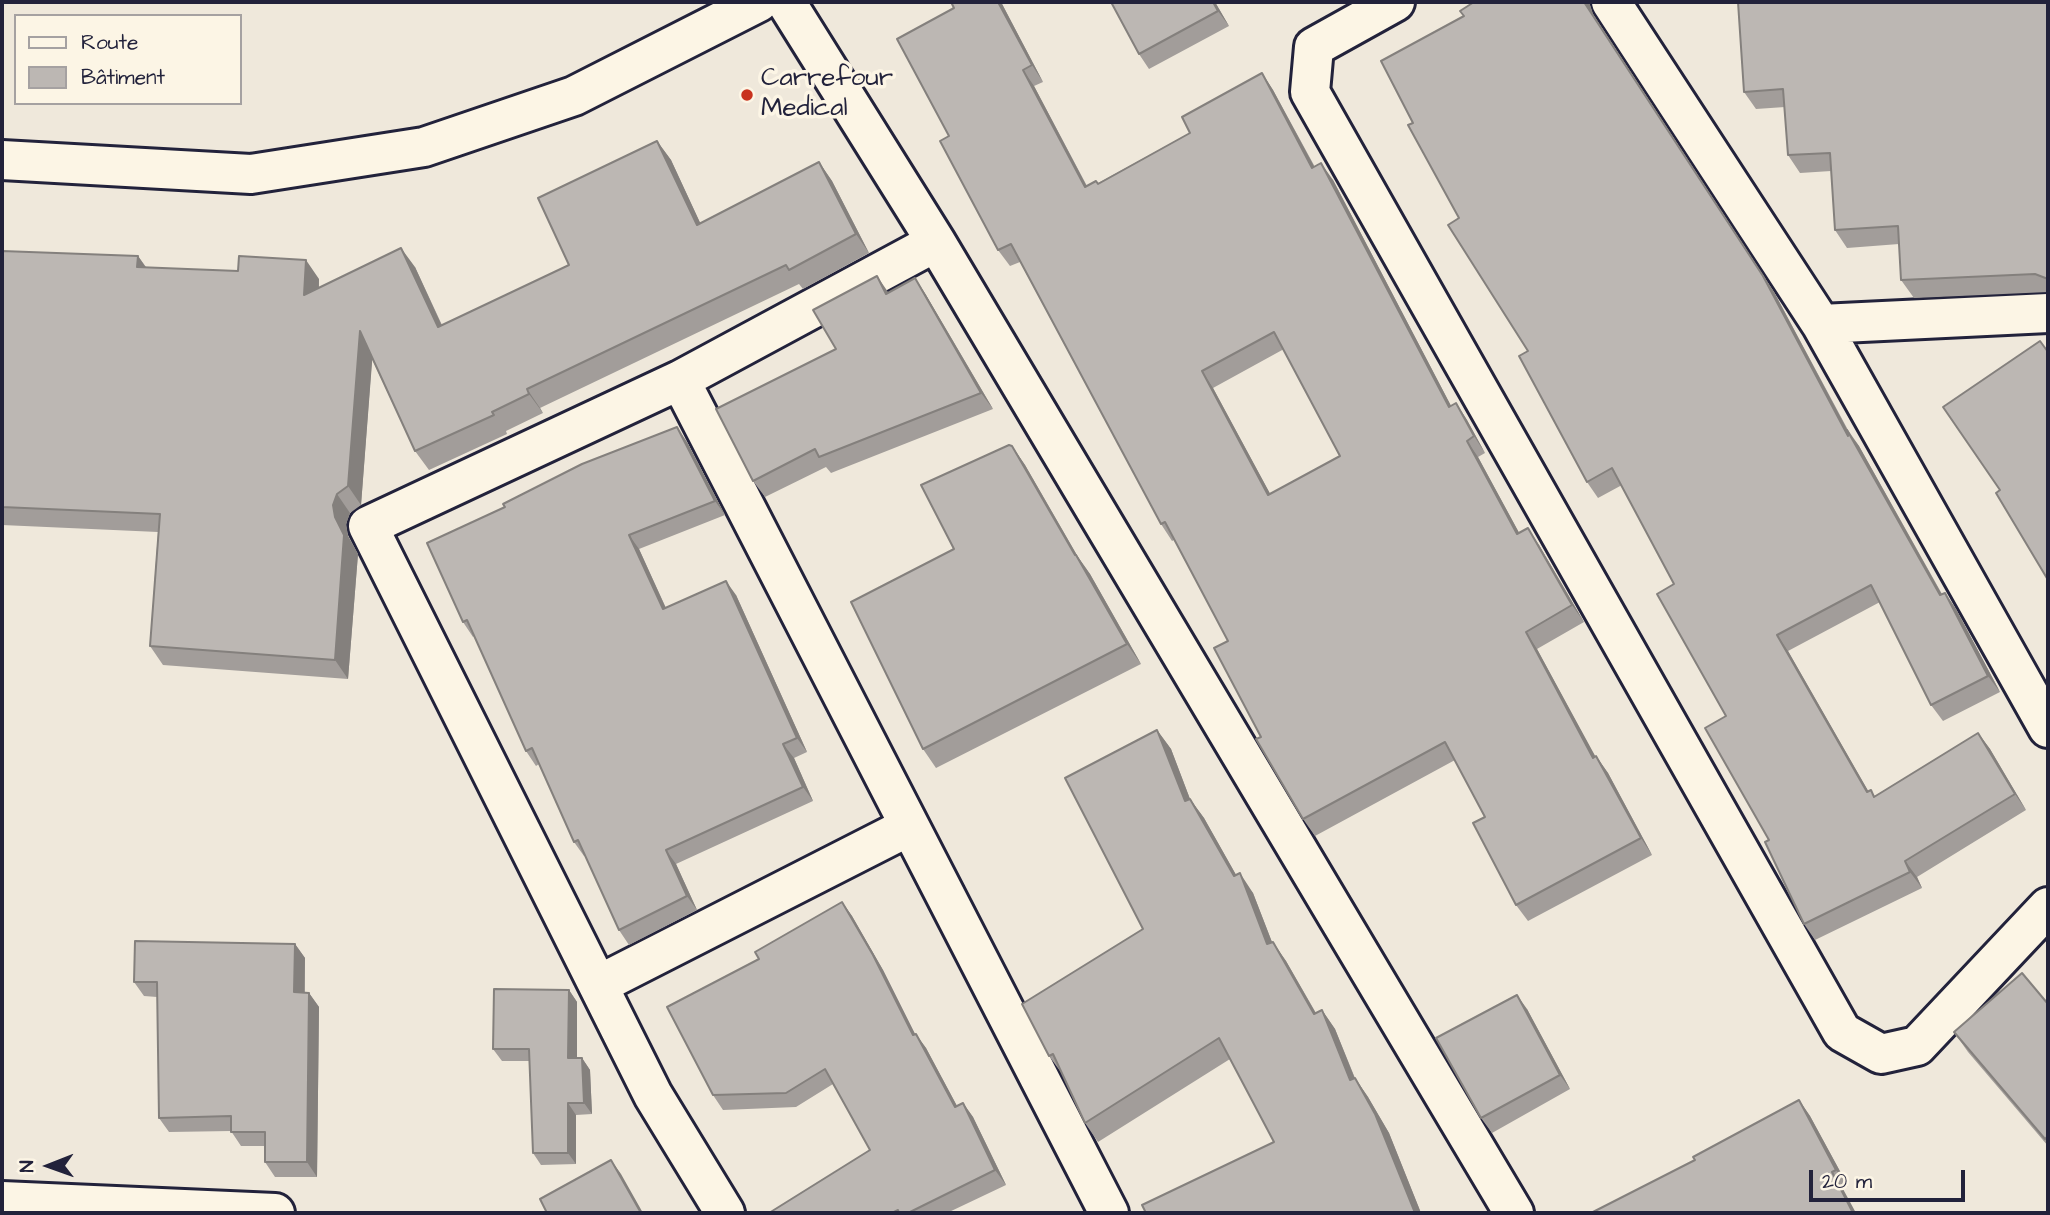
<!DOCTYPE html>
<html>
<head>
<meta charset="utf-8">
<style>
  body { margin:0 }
  #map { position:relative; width:2050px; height:1215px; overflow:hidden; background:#efe8db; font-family:"Architects Daughter",sans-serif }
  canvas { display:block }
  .frame { position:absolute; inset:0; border:4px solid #22223b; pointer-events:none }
  .legend { position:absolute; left:14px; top:14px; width:228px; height:91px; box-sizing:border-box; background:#fcf5e5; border:2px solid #a5a1a1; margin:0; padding:9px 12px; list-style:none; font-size:21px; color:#22223b }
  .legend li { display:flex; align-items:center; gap:14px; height:35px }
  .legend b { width:35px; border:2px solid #a5a1a1 }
  .north { position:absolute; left:14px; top:1131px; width:70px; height:70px; -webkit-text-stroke:5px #fcf5e5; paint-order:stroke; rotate:269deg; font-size:19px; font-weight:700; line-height:28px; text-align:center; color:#22223b }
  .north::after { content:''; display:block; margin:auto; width:24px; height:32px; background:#22223b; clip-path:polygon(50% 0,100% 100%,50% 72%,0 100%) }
  .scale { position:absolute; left:1809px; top:1170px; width:156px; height:32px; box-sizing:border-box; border:4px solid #22223b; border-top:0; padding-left:9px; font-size:21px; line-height:24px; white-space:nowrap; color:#22223b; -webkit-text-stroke:5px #fcf5e5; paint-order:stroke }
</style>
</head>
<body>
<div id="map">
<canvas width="2050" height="1215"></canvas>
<div class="frame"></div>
<ul class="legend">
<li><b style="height:9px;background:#fcf5e5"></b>Route</li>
<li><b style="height:19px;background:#bcb7b3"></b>Bâtiment</li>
</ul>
<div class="north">N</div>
<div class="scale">20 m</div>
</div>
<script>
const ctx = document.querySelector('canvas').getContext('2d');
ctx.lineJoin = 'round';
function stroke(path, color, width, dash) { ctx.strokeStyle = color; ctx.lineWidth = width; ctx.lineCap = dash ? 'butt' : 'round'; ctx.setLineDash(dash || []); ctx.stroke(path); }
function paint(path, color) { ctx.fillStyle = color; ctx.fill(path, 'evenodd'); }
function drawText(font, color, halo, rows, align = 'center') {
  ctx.font = font + ' "Architects Daughter",sans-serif'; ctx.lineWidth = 7; ctx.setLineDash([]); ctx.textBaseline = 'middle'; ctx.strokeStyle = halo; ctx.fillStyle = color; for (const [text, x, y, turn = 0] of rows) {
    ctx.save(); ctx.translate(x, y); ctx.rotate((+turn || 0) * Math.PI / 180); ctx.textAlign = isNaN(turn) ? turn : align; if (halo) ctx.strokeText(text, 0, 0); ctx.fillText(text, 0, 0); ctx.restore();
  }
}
const minor = new Path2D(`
  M786 2 936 242 1514 1213
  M1395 2 1314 47 1310 92 1842 1032 1881 1054 1917 1046 2048 907
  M1611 2 1821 324 2048 728
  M1821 324 2048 313
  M680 380 1109 1213
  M598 985 908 827
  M2 1201 275 1213
  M725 1213 653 1095 368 526 680 380 936 242`);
const tertiary = new Path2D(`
  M2 160 251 174 424 147 574 96 759 2`);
stroke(minor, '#22223b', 44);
stroke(tertiary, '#22223b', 44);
stroke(minor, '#fcf5e5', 38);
stroke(tertiary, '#fcf5e5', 38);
paint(new Path2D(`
  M1001 2 1043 82 1034 86 1087 186 1098 183 1190 133 1262 73 1273 90 1315 167 1333 180 1451 406 1456 403 1467 420 1485 453 1478 457 1519 533 1539 545 1584 622 1537 649 1595 757 1596 756 1608 773 1652 855 1528 921 1516 905 1485 817 1455 760 1315 836 1303 819 1261 737 1228 641 1174 540 1172 541 1161 524 1020 262 1010 266 998 250 949 136 954 8ZM1284 349 1340 456 1270 494 1213 388Z
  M1111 2H1215L1229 26 1149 69 1139 54Z
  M1589 2 1593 14 1774 292 1848 430 1859 446 1942 594 1945 593 1956 609 2000 692 1943 721 1931 705 1880 602 1788 651 1868 791 1875 796 1978 733 1990 749 2026 810 1917 877 1922 888 1815 940 1804 924 1769 840 1726 716 1674 584 1622 485 1598 498 1587 482 1528 351 1459 218 1413 123 1464 16Z
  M2048 2V292L1914 298 1901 280 1899 244 1847 248 1835 230 1831 171 1800 173 1788 155 1785 107 1756 109 1744 92Z
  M657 141 671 160 700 223 819 162 832 181 869 253 803 289 799 284 540 408 543 413 506 431 507 434 429 470 415 451 372 359 361 505 350 513 346 524 348 536 358 554 348 679 163 665 150 646 158 532 2 525V251L138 256 146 267 319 279V288L415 267 442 325 569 265Z
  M915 278 926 295 993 409 831 473 826 467 765 497 753 481 836 349 889 293Z
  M687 442 725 515 639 549 666 608 736 595 807 752 794 758 813 801 676 864 697 910 629 945 619 930 585 856H584L574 842 539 764 536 766 526 751 474 636 473 637 463 622Z
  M1012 446 1025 465 1078 557 1090 574 1141 664 936 768 923 749 954 549Z
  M1157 730 1171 749 1190 799 1204 818 1236 875 1253 893 1272 942 1286 961 1316 1013 1322 1010 1335 1029 1355 1078 1368 1097 1389 1133 1421 1213H1146L1274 1142 1230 1059 1098 1142 1085 1123 1063 1075 1049 1056 1143 929Z
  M842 902 852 916 883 970 915 1034 926 1048 957 1106 963 1103 973 1117 1006 1185 947 1213H769L870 1150 833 1084 796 1107 723 1110 713 1095 759 959Z
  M295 944 305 958V993H309L319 1007 317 1177H275L265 1162V1146H241L231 1131 169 1132 159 1118 157 997 144 996 134 982Z
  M569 990 577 1002V1058H582L590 1070 592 1114 576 1115V1164L541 1165 533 1153 530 1061H502L493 1049Z
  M2048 1004V1146L1968 1052 1954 1032Z
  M1527 1009 1570 1089 1492 1133 1481 1118Z
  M1799 1100 1810 1116 1848 1186 1843 1189 1695 1160Z`), '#a29d9a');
paint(new Path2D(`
  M998 2H1001L1043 82 1032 65Z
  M1213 2H1215L1229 26 1218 11Z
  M1584 2H1589L1593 14 1774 292 1859 452 1848 436Z
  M1023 70 1034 86 1096 204 1085 187Z
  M1262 73 1273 90 1324 185 1312 168Z
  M657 141 671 160 710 244 697 225Z
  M819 162 832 181 869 253 856 234Z
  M1321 163 1333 180 1460 423 1449 407Z
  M401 248 415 267 451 346 438 327Z
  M138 256 151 275 137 267Z
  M306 260 319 279 318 314 304 295Z
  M877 276 888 292 886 294Z
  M915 278 926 295 993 409 981 393Z
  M360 331 373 350 361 505 348 486Z
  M1202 371 1213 388 1280 512 1268 495Z
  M527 389 540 408 543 413 529 394Z
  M1456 403 1467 420 1485 453 1474 436Z
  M677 427 687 442 725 515 715 501Z
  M1847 430 1859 446 1951 611 1940 595Z
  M1467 441 1478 457 1529 551 1517 534Z
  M1012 446 1025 465 1078 557 1090 574 1141 664 1127 644Z
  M337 494 350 513 346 524 348 536 358 554 348 679 335 660V517L333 505Z
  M1528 528 1539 545 1584 622 1572 605Z
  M629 535 639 549 673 624 663 609Z
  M726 581 736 595 807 752 797 738Z
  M1945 593 1956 609 2000 692 1988 676Z
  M1526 632 1537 649 1605 774 1593 758Z
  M1777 635 1788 651 1878 808 1867 792Z
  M1157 730 1171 749 1190 799 1204 818 1248 896 1185 801Z
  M1978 733 1990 749 2026 810 2015 794Z
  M783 744 794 758 813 801 803 787Z
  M1596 756 1608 773 1652 855 1641 838Z
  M666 850 676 864 697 910 687 896Z
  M1905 861 1917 877 1922 888 1910 872Z
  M1240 873 1253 893 1280 963 1267 944Z
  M842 902 852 916 883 970 923 1050 913 1035Z
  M1273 942 1286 961 1327 1033 1314 1014Z
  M295 944 305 958 304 1007 294 992Z
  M569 990 577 1002V1070L568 1058Z
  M309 993 319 1007 317 1177 307 1162Z
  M1517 995 1527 1009 1570 1089 1560 1075Z
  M1322 1010 1335 1029 1363 1099 1350 1080Z
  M916 1034 926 1048 965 1121 955 1107Z
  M582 1058 590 1070 592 1114 584 1103Z
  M1355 1078 1368 1097 1389 1133 1421 1213H1415Z
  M1799 1100 1810 1116 1848 1186 1836 1170Z
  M568 1103 576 1115V1164L568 1153Z
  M963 1103 973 1117 1006 1185 995 1170Z
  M611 1160 621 1174 643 1213H641Z
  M1832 1172 1843 1189 1856 1213H1853Z`), '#84807d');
const building = new Path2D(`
  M951 2H998L1032 65 1023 70 1085 187 1096 181 1098 184 1190 133 1182 117 1262 73 1312 168 1321 163 1449 407 1456 403 1474 436 1467 441 1517 534 1528 528 1572 605 1526 632 1593 758 1596 756 1641 838 1516 905 1473 823 1485 817 1445 742 1303 819 1256 739 1261 737 1214 648 1228 641 1165 522 1161 524 1011 244 998 250 940 141 949 136 897 39 954 8ZM1274 332 1340 456 1268 495 1202 371Z
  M1111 2H1213L1218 11 1139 54Z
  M1474 2H1584L1763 276 1848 436 1847 430 1940 595 1945 593 1988 676 1931 705 1871 585 1777 635 1867 792 1871 790 1874 797 1978 733 2015 794 1905 861 1910 872 1804 924 1765 842 1769 840 1705 728 1726 716 1657 594 1674 584 1612 468 1587 482 1519 356 1528 351 1448 225 1459 218 1408 125 1413 123 1381 61 1464 16 1460 11Z
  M1738 2H2048V279L2035 274 1901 280 1898 226 1835 230 1830 153 1788 155 1783 89 1744 92Z
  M657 141 697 225 819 162 856 234 789 270 786 265 527 389 529 394 492 412 494 415 415 451 360 331 348 486 337 494 333 505 335 517 344 535 335 660 150 646 160 514 2 507V251L138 256 137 267 238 271 239 256 306 260 304 295 401 248 438 327 569 265 538 198Z
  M877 276 886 294 915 278 981 393 819 457 815 449 753 481 716 409 836 349 813 310Z
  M2040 341 2048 352V580L1996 493 2000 490 1943 407Z
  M677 427 715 501 629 535 663 609 726 581 797 738 783 744 803 787 666 850 687 896 619 930 578 840 574 842 532 748 526 751 467 620 463 622 427 543 505 507 503 504 582 464Z
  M1009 445 1012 446 1075 555H1076L1127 644 923 749 851 602 954 549 921 485Z
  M1157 730 1185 801 1190 799 1234 876 1240 873 1267 944 1273 942 1314 1014 1322 1010 1350 1080 1355 1078 1375 1114 1415 1213H1146L1142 1205 1274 1142 1219 1038 1085 1123 1053 1054 1049 1056 1022 1004 1143 929 1065 778Z
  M842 902 873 955 913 1035 916 1034 955 1107 963 1103 995 1170 908 1213H899L898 1210 892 1213H769L870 1150 825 1069 786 1093 713 1095 667 1007 759 959 755 952Z
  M135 941 295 944 294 992 309 993 307 1162H265V1132H231V1116L159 1118 157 982H134Z
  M2022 973 2048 1004V1136L2045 1139 1954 1032Z
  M494 989 569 990 568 1058H582L584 1103H568V1153H533L529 1049H493Z
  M1517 995 1560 1075 1481 1118 1436 1038Z
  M1799 1100 1836 1170 1832 1172 1853 1213H1591L1695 1160 1693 1157Z
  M611 1160 641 1213H547L540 1199Z`);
paint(building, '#bcb7b3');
stroke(building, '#84807d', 2);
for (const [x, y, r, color] of [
  [747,95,7,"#c8321e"]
]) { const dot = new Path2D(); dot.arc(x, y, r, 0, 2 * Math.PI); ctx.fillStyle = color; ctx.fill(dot); stroke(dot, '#fcf5e5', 2.5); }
drawText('26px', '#22223b', '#fcf5e5', [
  ["Carrefour",761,80],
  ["Medical",761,110]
], 'left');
</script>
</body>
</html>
